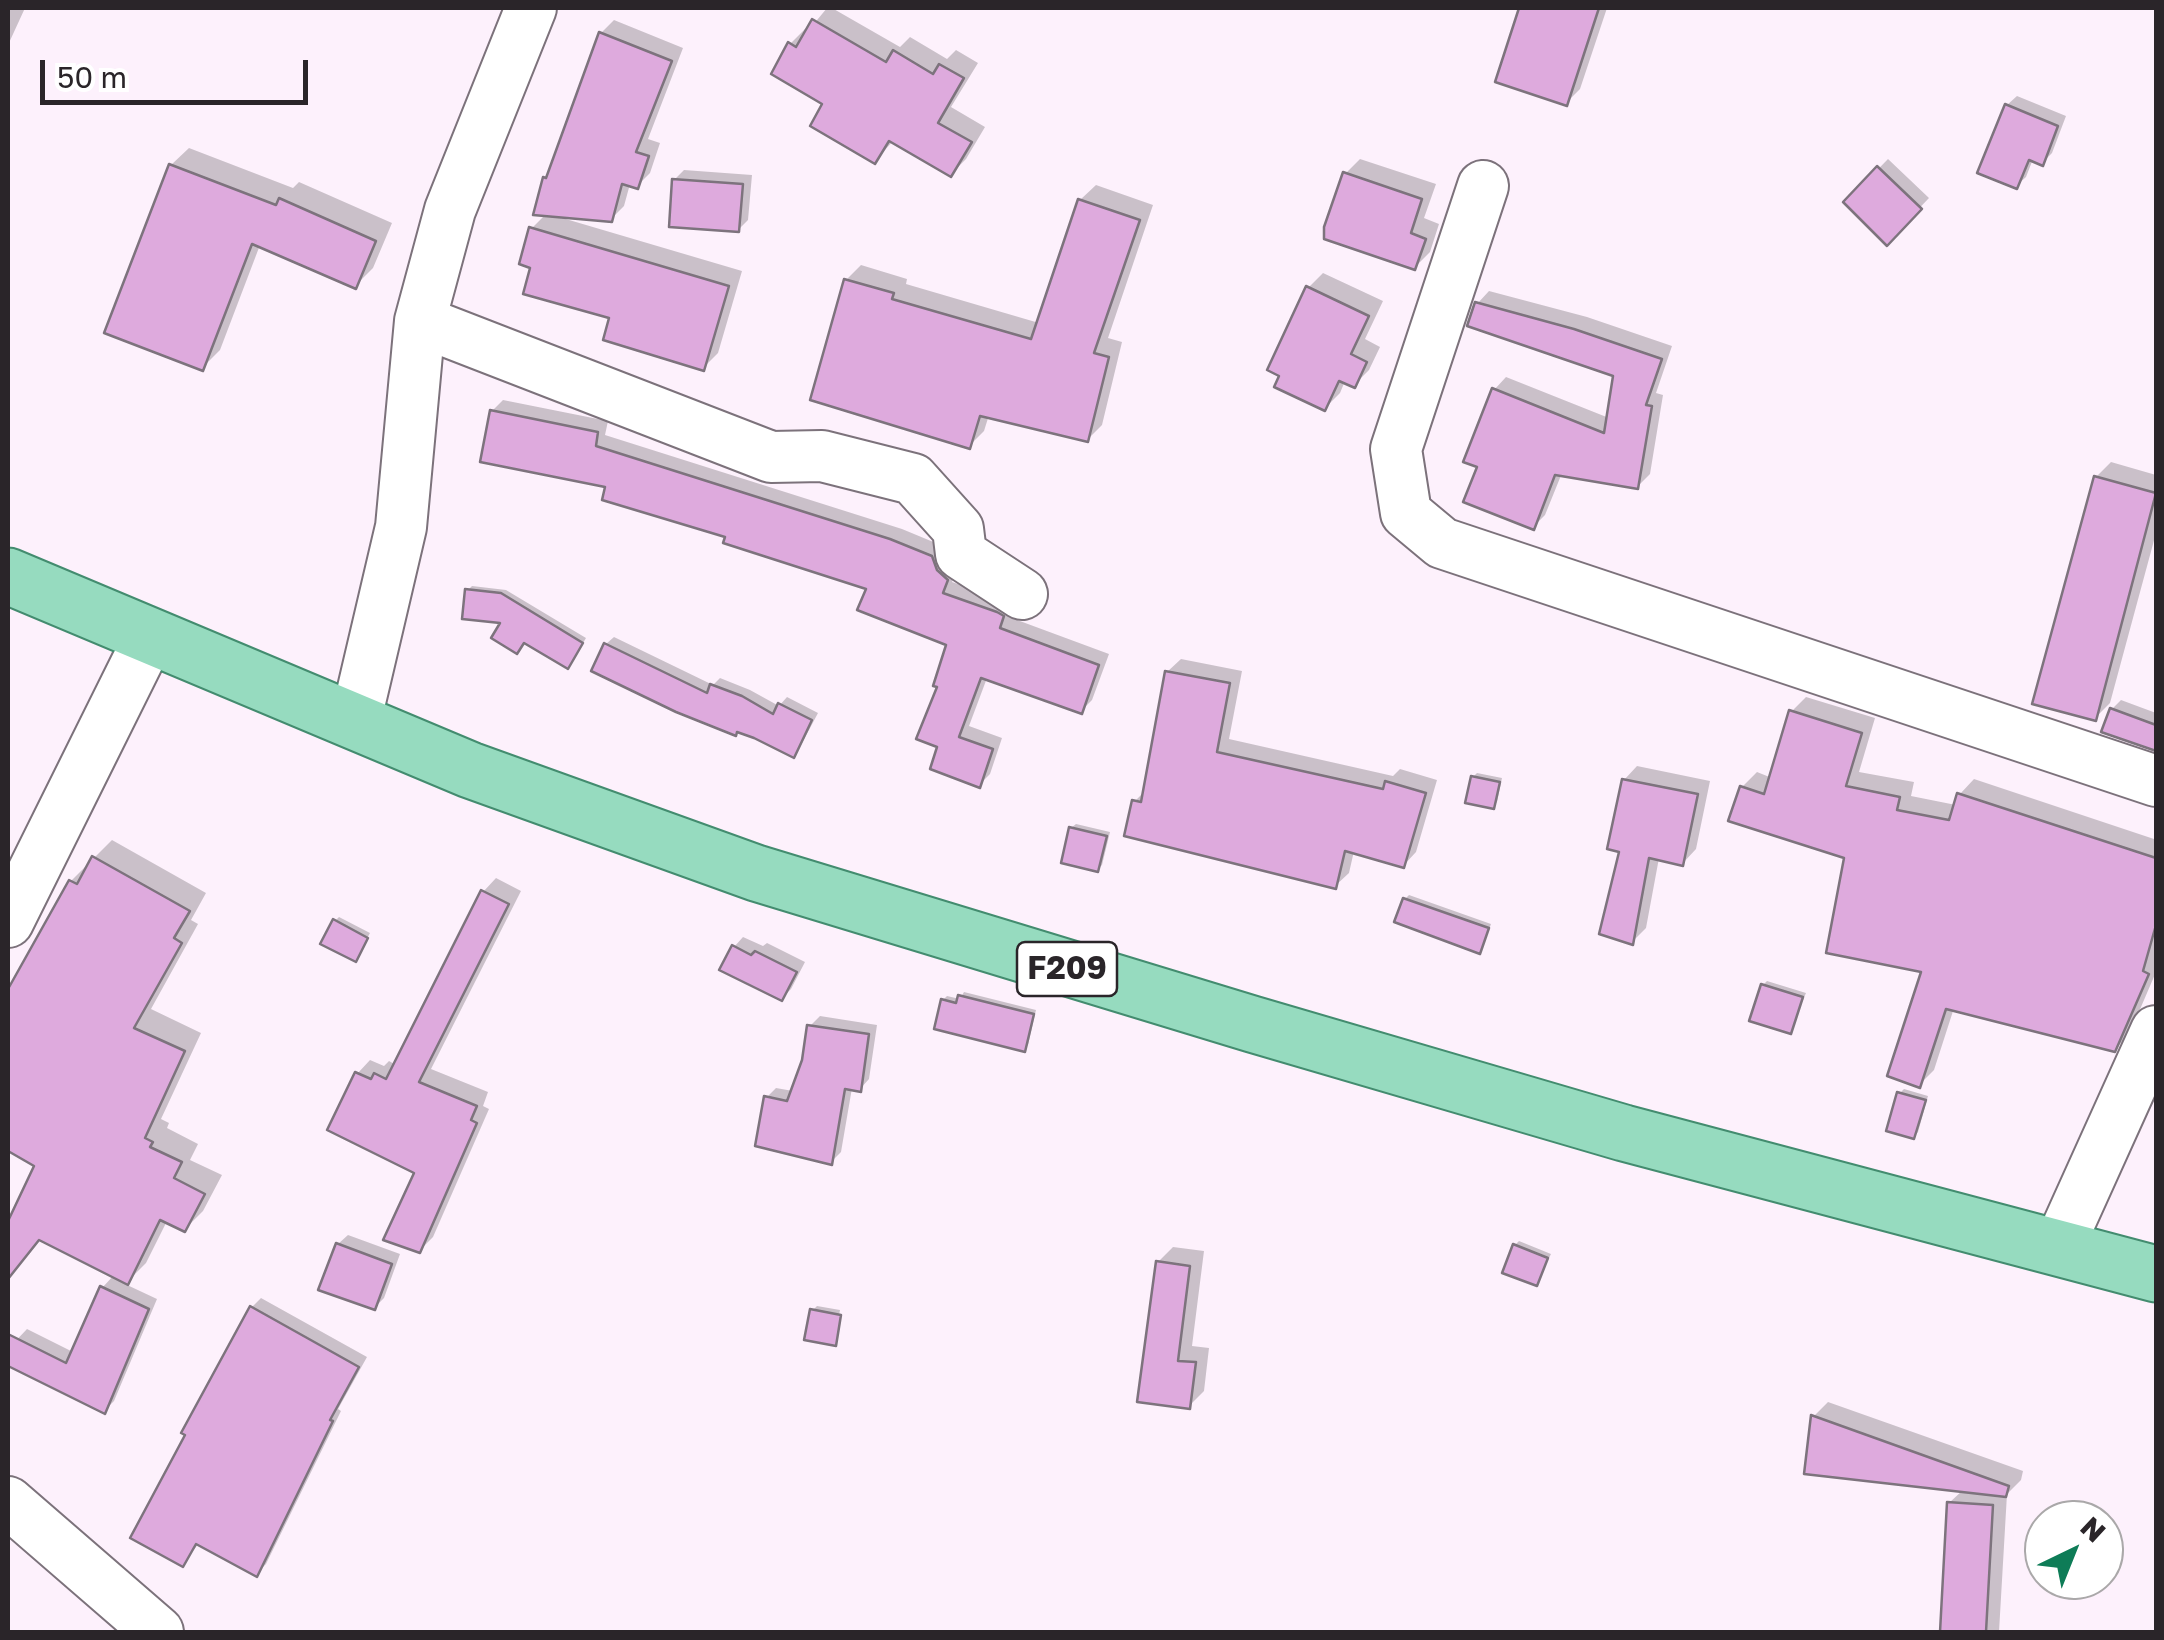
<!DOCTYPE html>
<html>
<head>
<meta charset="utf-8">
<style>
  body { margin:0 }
  #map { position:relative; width:2164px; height:1640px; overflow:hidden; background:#fdf1fc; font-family:"Golos Text",sans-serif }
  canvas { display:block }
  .frame { position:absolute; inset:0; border:10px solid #2a2529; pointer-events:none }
  .north { position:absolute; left:2024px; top:1500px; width:100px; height:100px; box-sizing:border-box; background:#fff; border:2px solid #aaa8a9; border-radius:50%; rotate:43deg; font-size:28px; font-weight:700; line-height:40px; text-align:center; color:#2a2529 }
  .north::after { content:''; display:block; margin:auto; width:35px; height:45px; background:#0e7c57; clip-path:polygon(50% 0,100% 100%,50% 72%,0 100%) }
  .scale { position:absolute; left:40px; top:60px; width:268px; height:45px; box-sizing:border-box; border:5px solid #2a2529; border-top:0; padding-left:12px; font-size:30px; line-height:35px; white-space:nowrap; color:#2a2529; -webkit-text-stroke:8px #fff; paint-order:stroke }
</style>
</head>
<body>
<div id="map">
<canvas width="2164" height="1640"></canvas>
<div class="frame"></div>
<div class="north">N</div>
<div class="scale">50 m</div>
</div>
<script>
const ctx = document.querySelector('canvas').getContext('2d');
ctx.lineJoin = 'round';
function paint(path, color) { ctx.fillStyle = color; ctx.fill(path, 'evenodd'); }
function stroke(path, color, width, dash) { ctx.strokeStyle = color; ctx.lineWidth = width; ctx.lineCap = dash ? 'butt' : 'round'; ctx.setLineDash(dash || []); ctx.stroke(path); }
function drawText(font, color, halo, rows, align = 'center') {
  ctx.font = font + ' "Golos Text",sans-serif'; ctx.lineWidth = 10; ctx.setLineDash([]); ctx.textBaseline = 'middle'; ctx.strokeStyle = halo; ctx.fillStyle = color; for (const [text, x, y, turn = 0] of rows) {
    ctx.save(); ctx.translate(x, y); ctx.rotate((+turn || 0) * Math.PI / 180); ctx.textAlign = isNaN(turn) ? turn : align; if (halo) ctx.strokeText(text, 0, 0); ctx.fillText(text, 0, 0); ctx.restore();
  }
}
paint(new Path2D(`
  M8 8H25L8 45Z
  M827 8H832L900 47 910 37 947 59 956 50 978 63 951 107 985 127 966 159 951 174 893 141 875 161 825 103 790 44 805 29 808 31Z
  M1521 8H1607L1580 89 1566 103 1498 81Z
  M614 20 683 48 648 139 660 143 650 173 637 186 630 184 624 206 611 219 559 217 742 271 718 353 703 368 612 316 534 266 532 228 546 214 551 173 601 33Z
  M2017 96 2066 116 2052 153 2042 163 2033 159 2026 177 2016 186 2007 105Z
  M189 148 293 188 299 182 392 223 373 268 355 286 260 245 220 350 202 368 171 165Z
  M1360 159 1436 184 1424 218 1439 224 1430 252 1415 267 1345 174Z
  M1888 159 1929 198 1887 242 1846 202Z
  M684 170 752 175 748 220 738 230 674 180Z
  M1096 185 1153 205 1108 338 1122 342 1102 425 1087 440 989 415 984 431 969 446 846 280 861 265 907 279 906 284 1039 323 1080 200Z
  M1323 273 1383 301 1365 339 1380 347 1369 370 1354 385 1345 381 1340 393 1325 408 1308 288Z
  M1489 291 1587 317 1672 346 1656 393 1663 395 1650 474 1638 486 1562 473 1545 515 1533 527 1480 465 1494 390 1506 377 1609 418 1616 374 1477 304Z
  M503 400 608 421 605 435 902 529 943 546 958 568 952 582 1008 601 1013 605 1009 617 1109 654 1092 700 1081 711 987 678 969 726 1002 738 990 774 979 785 940 745V686L950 644 869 587 728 536 608 485 492 411Z
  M2111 462 2156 475V533L2110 703 2095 718 2096 477Z
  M472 586 506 590 586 638 572 662 504 621 468 590Z
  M614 637 713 685 720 678 750 690 779 706 787 697 818 713 800 747 793 755 738 730 606 644Z
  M1181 659 1242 671 1229 739 1393 776 1400 769 1437 780 1416 852 1403 866 1354 851 1349 873 1335 886 1134 802 1146 790 1167 672Z
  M1806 697 1875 718 1859 772 1914 782 1911 796 1956 805 1960 794 1974 779 2154 839 2156 832V972L2129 1035 2114 1050 1954 1008 1934 1070 1919 1085 1925 970 1847 857 1742 787 1757 772 1772 778 1792 711Z
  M2121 700 2156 713V748L2104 731 2112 709Z
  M1637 766 1710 781 1696 849 1683 863 1659 858 1646 928 1632 942 1622 850 1624 780Z
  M1477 773 1502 778 1497 802 1493 807 1473 777Z
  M1076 824 1110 832 1102 865 1098 869 1071 828Z
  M112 840 206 893 191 920 198 924 151 1009 201 1033 161 1119 169 1123 167 1128 198 1144 190 1160 222 1175 203 1211 185 1229 167 1221 146 1263 125 1284 157 1299 114 1401 104 1411 8 1363V1349L27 1329 73 1352 102 1288 114 1275 41 1239 8 1280V1227L37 1164 8 1149V995L71 881Z
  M496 878 521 891 431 1069 488 1092 483 1106 489 1109 433 1237 420 1250 417 1171 357 1074 370 1060 384 1066 389 1061 396 1065 483 892Z
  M1409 895 1491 924 1483 946 1479 951 1405 899Z
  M339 917 370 933 356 959 335 921Z
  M743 937 763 946 767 943 805 962 791 989 782 998 734 947Z
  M1767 981 1806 993 1790 1031 1763 985Z
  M964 992 1036 1010 1028 1045 1024 1049 943 1000 947 996 960 999Z
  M820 1016 877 1025 869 1079 860 1089 852 1088 841 1152 831 1162 767 1097 776 1088 793 1091 805 1061 810 1026Z
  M1904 1089 1928 1096 1918 1132 1914 1137 1900 1093Z
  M348 1235 400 1254 384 1298 374 1308 338 1244Z
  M1519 1241 1551 1254 1536 1284 1515 1245Z
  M1173 1247 1204 1251 1192 1346 1209 1348 1204 1391 1189 1406 1140 1399 1158 1262Z
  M261 1298 367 1357 338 1409 341 1411 266 1564 257 1573 199 1543 183 1564 252 1307Z
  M817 1306 840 1310 834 1342 812 1311Z
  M1828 1402 2023 1471 2021 1480 2007 1494 1999 1632H1942L1949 1503 1963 1490 1813 1417Z`), '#0003');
const building = new Path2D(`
  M1519 8H1599L1567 106 1495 82Z
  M812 19 886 62 893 50 933 74 939 64 964 78 938 123 972 142 951 177 889 141 875 164 810 126 822 104 771 74 788 42 796 47Z
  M599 32 672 61 636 152 649 156 638 189 622 184 612 222 533 215 543 177 546 178Z
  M2005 104 2058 126 2043 166 2029 160 2017 189 1977 173Z
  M169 164 276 205 279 198 376 241 356 289 252 244 203 371 104 333Z
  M1877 166 1922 209 1887 246 1843 202Z
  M1343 172 1422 199 1411 233 1426 239 1415 270 1324 239V227Z
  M672 179 743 184 739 232 669 227Z
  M1078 199 1140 220 1094 353 1109 357 1088 442 980 416 970 449 810 400 844 279 894 293 892 299 1031 339Z
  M529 227 729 286 704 371 603 340 609 318 523 294 530 268 519 264Z
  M1306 286 1369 316 1351 354 1367 362 1355 388 1339 381 1325 411 1274 387 1279 376 1267 370Z
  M1475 302 1574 329 1662 359 1646 405 1652 406 1638 489 1555 475 1534 530 1463 502 1477 467 1463 462 1492 388 1604 433 1613 376 1467 326Z
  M490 410 598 432 596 446 890 539 932 556 937 570 948 580 943 593 997 612 1004 616 1000 628 1099 665 1082 714 981 678 959 737 993 749 980 788 930 769 937 747 916 739 937 687 933 686 946 645 857 610 866 589 723 543 725 537 602 500 605 487 480 462Z
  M2094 476 2156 493 2096 721 2032 704Z
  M465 589 501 593 583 643 568 669 524 643 517 654 491 638 500 623 462 619Z
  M604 643 707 693 710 684 742 696 773 714 778 703 812 720 794 758 754 738 737 732 736 736 676 712 591 671Z
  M1165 671 1230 683 1217 752 1383 789 1385 781 1426 793 1404 868 1345 851 1336 889 1124 836 1132 800 1141 802Z
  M2110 708 2156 725V751L2101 732Z
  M1789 710 1862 733 1846 786 1900 797 1897 810 1949 820 1957 793 2156 858V925L2143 971 2149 974 2115 1052 1946 1009 1920 1088 1887 1076 1921 972 1826 953 1844 858 1728 821 1740 786 1764 794Z
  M1471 776 1500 782 1494 809 1465 803Z
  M1622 779 1698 794 1683 866 1649 858 1633 945 1599 934 1619 852 1607 849Z
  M1069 827 1107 836 1098 872 1061 863Z
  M92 856 190 911 174 938 182 943 134 1028 185 1051 145 1138 153 1142 150 1147 182 1162 174 1178 205 1194 185 1232 160 1220 128 1285 39 1240 8 1279V1221L34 1166 8 1151V989L69 880 77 884Z
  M481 890 509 904 419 1082 477 1106 471 1120 477 1123 420 1253 383 1240 414 1173 327 1130 355 1072 371 1079 374 1073 386 1079Z
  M1403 898 1489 928 1480 954 1394 922Z
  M333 919 368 938 356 962 320 944Z
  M732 945 751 955 755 951 797 972 782 1001 719 970Z
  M1761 984 1803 997 1791 1034 1749 1021Z
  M958 995 1034 1014 1025 1052 934 1029 941 999 956 1003Z
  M807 1025 869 1034 861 1092 845 1089 832 1165 755 1146 764 1096 787 1101 802 1060Z
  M1897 1092 1926 1100 1914 1139 1886 1131Z
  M336 1243 392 1264 375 1310 318 1290Z
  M1513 1244 1548 1258 1537 1286 1502 1273Z
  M1156 1261 1190 1266 1178 1361 1196 1362 1190 1409 1137 1402Z
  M100 1286 149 1309 105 1414 8 1366V1334L66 1363Z
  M250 1306 359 1367 330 1420 333 1421 257 1577 196 1544 183 1567 130 1538 185 1435 181 1433Z
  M810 1309 841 1315 836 1346 804 1340Z
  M1811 1415 2009 1486 2006 1497 1804 1474Z
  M1947 1502 1993 1505 1986 1632H1940Z`);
paint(building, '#deaadd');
stroke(building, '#7d737d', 2.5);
const minor = new Path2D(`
  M1483 186 1396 449 1406 513 1442 543 2156 781
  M420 321 771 457 822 456 913 479 958 529 961 554 1022 594
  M355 723 401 527 420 321 450 210 531 8
  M8 922 150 636
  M2058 1248 2156 1031
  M8 1502 158 1632`);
const major = new Path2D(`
  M8 576 470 770 756 873 1252 1024 1624 1133 2156 1274`);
stroke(minor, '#7c727b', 54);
stroke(major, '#438c6f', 59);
stroke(minor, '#fff', 50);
stroke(major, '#96dbbf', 55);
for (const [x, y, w] of [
  [1067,969,100]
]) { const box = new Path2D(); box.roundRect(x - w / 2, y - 27, w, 54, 8); ctx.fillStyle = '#fff'; ctx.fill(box); stroke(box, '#2a2529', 2.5); }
drawText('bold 32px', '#2a2529', null, [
  ["F209",1067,969]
]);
</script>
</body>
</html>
